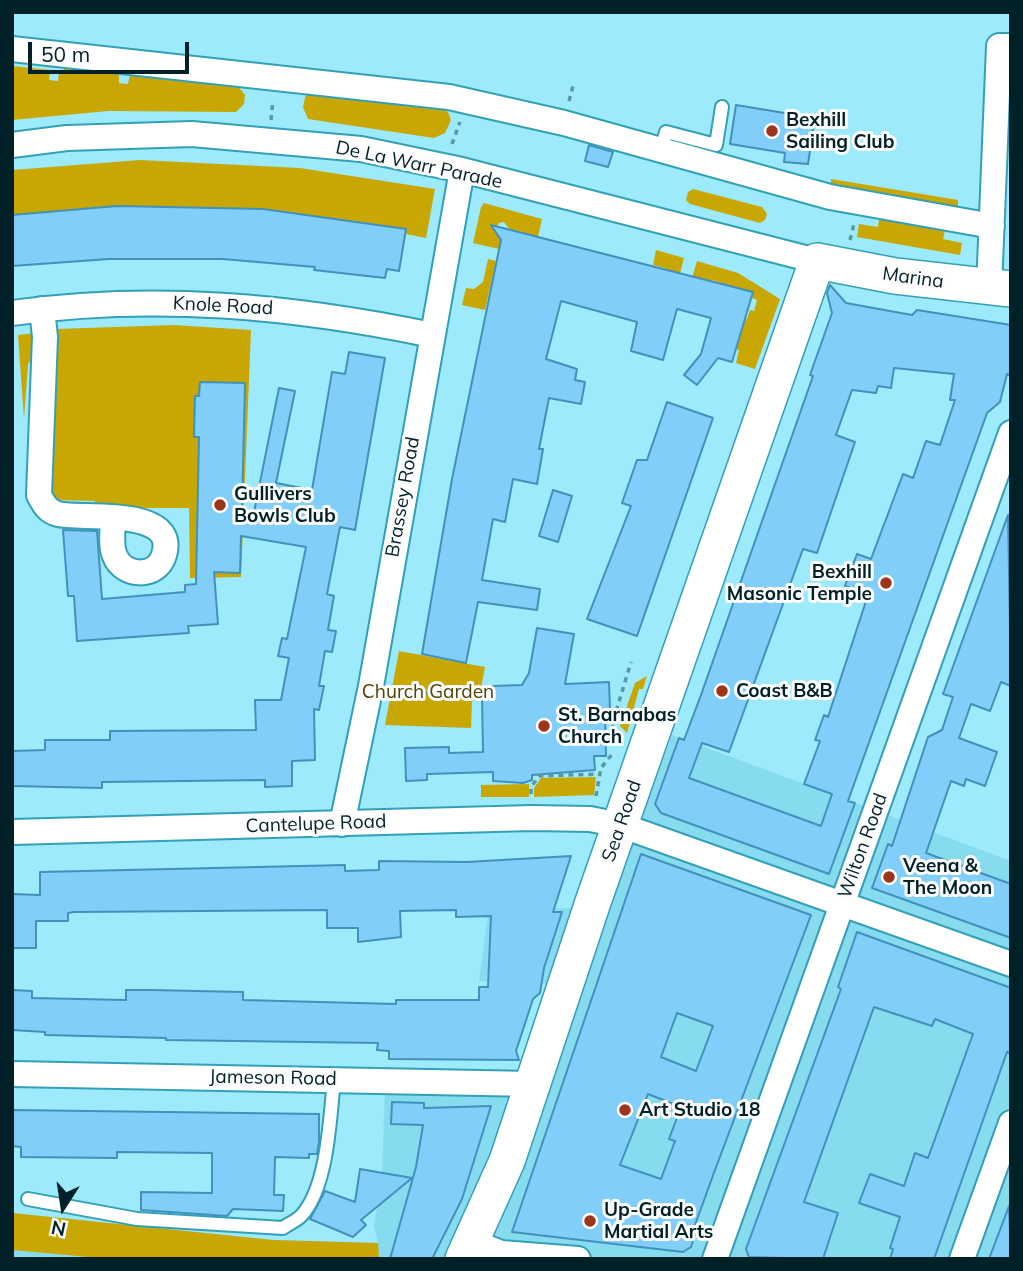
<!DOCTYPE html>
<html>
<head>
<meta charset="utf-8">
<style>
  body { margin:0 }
  #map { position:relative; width:1023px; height:1271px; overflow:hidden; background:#9ceafc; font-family:Mulish,sans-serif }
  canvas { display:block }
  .frame { position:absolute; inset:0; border:14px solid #002128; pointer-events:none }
  .north { position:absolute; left:28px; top:1173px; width:70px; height:70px; -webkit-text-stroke:5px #fcfcfc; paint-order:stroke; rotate:192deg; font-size:19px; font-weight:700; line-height:28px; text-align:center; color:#002128 }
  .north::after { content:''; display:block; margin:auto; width:24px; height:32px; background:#002128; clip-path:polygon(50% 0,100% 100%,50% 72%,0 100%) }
  .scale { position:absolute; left:28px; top:42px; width:161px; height:32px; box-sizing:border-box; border:4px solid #002128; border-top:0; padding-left:9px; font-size:21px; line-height:24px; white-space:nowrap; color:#002128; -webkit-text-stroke:5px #fcfcfc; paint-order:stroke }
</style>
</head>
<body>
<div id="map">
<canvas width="1023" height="1271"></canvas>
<div class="frame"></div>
<div class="north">N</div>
<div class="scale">50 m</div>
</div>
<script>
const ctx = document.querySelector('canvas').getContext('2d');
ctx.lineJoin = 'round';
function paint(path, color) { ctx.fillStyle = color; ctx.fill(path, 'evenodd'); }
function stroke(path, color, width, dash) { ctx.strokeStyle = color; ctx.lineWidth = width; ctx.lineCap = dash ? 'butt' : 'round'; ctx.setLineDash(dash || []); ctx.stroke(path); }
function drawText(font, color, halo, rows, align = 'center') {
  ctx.font = font + ' Mulish,sans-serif'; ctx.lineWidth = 6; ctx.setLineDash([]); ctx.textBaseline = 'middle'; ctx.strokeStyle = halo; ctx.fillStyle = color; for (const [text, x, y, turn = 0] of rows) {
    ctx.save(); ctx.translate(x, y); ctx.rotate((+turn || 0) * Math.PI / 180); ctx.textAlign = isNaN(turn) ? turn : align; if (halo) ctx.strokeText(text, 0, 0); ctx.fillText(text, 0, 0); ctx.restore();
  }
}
paint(new Path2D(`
  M672 735 1011 861V1259H12V1213L273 1240 378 1243 374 1226 382 1172 385 1090 547 1093 584 985 479 981 489 908 610 909Z`), '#86dbef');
paint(new Path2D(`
  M12 66 50 70 49 80 58 81 59 72H64V68L119 73V83L128 84 130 74 237 85 245 95 244 104 236 112 108 111 12 120Z
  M316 92 439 108 448 112 451 120 445 133 434 138 308 119 303 107 306 94Z
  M140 160 300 168 435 189 426 238 406 234V229C274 207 146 201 12 215V170Z
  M831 179 958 200V213L831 191Z
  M693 189 762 207 767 214 765 220 760 223 690 204 686 200 688 192Z
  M484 203 542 219 538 237 510 230 504 222 499 223 495 231 502 237 499 249 473 243 481 207Z
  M880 214 946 226 943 239 962 243 960 255 857 237 859 224 878 227Z
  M656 250 684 258 679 277 664 273 665 268 653 265Z
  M488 259 496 261 485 310 462 305 466 288 474 289 483 282Z
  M697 261 738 273 780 299 755 369 736 363 739 350 736 349 744 319H747L750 310 754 311 757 300 752 298 753 292 741 289 740 293 721 288 722 283 711 280 709 286 691 281Z
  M174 325 251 330 241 577 190 578 189 508H95V501L57 500 50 489 56 329Z
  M35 333V355L28 364 24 419 18 335Z
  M399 651 485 667 479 699 472 701 471 728 385 725Z
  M647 676 643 689H639L627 733 620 726 635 683Z
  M596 777 594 795 534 797V788L541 778Z
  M529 784V797H481V785Z
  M12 1213 273 1240 378 1243 379 1259H110L12 1250Z`), '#c9a703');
const building = new Path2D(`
  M736 105 815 118 808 164 784 162 785 153 730 144Z
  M589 145 613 152 608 167 585 161Z
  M117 206 263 209 406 229 399 271 387 269 385 278 314 270 315 267 223 259H109L12 266V215Z
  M491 225 753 292 732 362 718 358 697 385 684 375 701 354 711 318 677 309 663 360 631 351 637 322 561 301 546 359 577 369 575 380 585 382 581 404 549 398 539 449H543L537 484 513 479 505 522 493 519 482 580 540 589 537 610 478 602 466 663 422 654 452 479 501 240Z
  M830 285 846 303 912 315 917 310 1011 325V376L1007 374 1000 402 987 413 848 801 855 803 829 874 661 813 655 804 679 738 684 740 701 695 813 376 810 375 832 313 827 293ZM894 368 954 374 950 400H955L940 445 926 441 913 478 903 474 871 559 857 554 845 586 868 595 828 717 824 715 815 740 820 741 804 784 832 794 821 826 689 778 702 743 729 752 803 549 817 553 855 442 836 435 852 390 876 393 878 386 891 388Z
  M349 352 385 358 355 530 340 527 327 594 334 596 328 630 336 631 332 652 325 651 319 686H324L319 710 314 709 315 760 292 761V786L265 787V780L102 782V788L12 786V751L45 750V740H110V731L256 730 255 700H281L289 658 278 656 282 638 287 639 306 547 241 536 240 573 214 572 218 624 188 626 189 633 77 641 74 596H68L63 530 97 531 102 599 185 592V585L196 584 199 437H194L195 396H199L200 382 245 383 242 510 254 512 279 388 295 391 276 483 312 490 332 372 345 374Z
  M667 402 713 418 637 636 587 619 631 506 622 503 637 460H647Z
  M553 490 572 496 558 542 539 536Z
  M1008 515 1011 686 1001 682 990 711 971 704 959 738 997 752 985 786 966 779 964 786 951 781 926 853 1011 884V938L872 888 888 844 892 846 928 737 942 730 953 697 943 694Z
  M537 628 574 634 565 684 609 682 610 711H605L606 756H594L595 770 532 775V780L523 783 493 781V772L427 774V780L406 781 405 748 449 747V753L483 752 482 698 493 686 522 685 529 673Z
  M641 854 811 915 715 1170 695 1225 698 1226 691 1247 683 1252 512 1232ZM677 1013 713 1026 696 1071 661 1057ZM648 1094 681 1107 669 1139 675 1141 661 1179 620 1165Z
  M571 856 553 912H562L544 968 540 993 533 999 516 1051 519 1060 389 1059V1051L377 1050 378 1043 166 1040V1038L45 1035V1032L12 1030V990L32 991V998L126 1000V990H151L243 992V1000L396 1004V1000H479V987H488L491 916 456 917V910L400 911 401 937 358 942V928H327V910L74 912 68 913V921H36V948H12V894L40 895V872L345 865V871L379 870V861L467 862Z
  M857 932 1011 988V1054L1007 1052 934 1259H890L893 1249 890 1248 900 1217 859 1203 870 1174 904 1186 915 1153 928 1158 973 1034 935 1019 932 1026 874 1007 804 1202 838 1213 823 1259 749 1257 746 1249 841 989 838 987Z
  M392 1102 424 1103V1108L491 1106 462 1199 432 1259H390L416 1167 423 1125 391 1124Z
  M12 1110 319 1114V1142L317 1154H309V1158L275 1157 274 1195H284L283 1211 233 1209 227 1216 141 1210V1192L212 1193V1153L117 1152V1158L21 1157V1147L12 1146Z
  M360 1169 412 1178 361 1220 366 1225 353 1237 310 1219 325 1191 355 1202Z
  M1009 1206 1011 1259H989Z`);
paint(building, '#81cef9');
stroke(building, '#4191bb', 2);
const lane = new Path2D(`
  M661 149 666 132 716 145 722 107
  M28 1199 137 1219 283 1228C288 1224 296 1221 301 1216 328 1187 330 1117 334 1079`);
const street = new Path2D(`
  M12 49 449 97 564 123 830 197 992 226
  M12 145 67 138 192 134 361 149 462 170 817 261
  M989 288 999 46H1011
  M42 309 45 337 39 495C44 504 47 511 58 514 82 520 179 506 164 555 157 579 123 577 115 556 110 545 113 529 113 518
  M12 313C153 293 293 306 432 335
  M342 824 371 686 462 170
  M12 832 532 818 590 819 620 825 1011 964
  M12 1074 533 1084
  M473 1242 501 1253 578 1259
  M715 1259 1011 433
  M962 1259 1011 1123`);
const secondary = new Path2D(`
  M463 1259 507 1161 593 902 817 261 895 276 1011 289`);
stroke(lane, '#33a0b6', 16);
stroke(street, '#33a0b6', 28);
stroke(secondary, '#33a0b6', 38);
stroke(new Path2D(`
  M569 101 573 86
  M271 120 273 100
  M452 144 460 122
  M850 240 854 224
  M394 690 443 695 470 690 481 692
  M618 739 612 725 631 662
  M531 794V787L539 776 600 774
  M596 796 601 768 613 753`), '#5a96a3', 3.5, [5, 5]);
stroke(lane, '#fff', 12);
stroke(street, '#fff', 24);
stroke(secondary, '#fff', 35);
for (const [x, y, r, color] of [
  [772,131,7,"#9d341c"],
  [220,505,7,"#9d341c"],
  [886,583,7,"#9d341c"],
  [722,691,7,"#9d341c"],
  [544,726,7,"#9d341c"],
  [889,877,7,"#9d341c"],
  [625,1110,7,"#9d341c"],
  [590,1221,7,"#9d341c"]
]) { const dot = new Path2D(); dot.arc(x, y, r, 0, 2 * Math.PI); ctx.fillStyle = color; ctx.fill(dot); stroke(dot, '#fcfcfc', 2.5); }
drawText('bold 19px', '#002128', '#fcfcfc', [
  ["Bexhill",786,120],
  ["Sailing Club",786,142],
  ["Gullivers",234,494],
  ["Bowls Club",234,516],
  ["Bexhill",872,572,"right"],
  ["Masonic Temple",872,594,"right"],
  ["Coast B&B",736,691],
  ["St. Barnabas",558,715],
  ["Church",558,737],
  ["Veena &",903,866],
  ["The Moon",903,888],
  ["Art Studio 18",639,1110],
  ["Up-Grade",604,1210],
  ["Martial Arts",604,1232]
], 'left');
drawText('19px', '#002128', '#fcfcfc', [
  ["De La Warr Parade",419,165,12],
  ["Marina",913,278,8],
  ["Knole Road",223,306,3],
  ["Brassey Road",403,497,-80],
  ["Sea Road",622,821,-71],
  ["Cantelupe Road",316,824,-2],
  ["Wilton Road",863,846,-70],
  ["Jameson Road",273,1078,1]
]);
drawText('19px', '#514304', '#fcfcfc', [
  ["Church Garden",428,692]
]);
</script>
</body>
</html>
